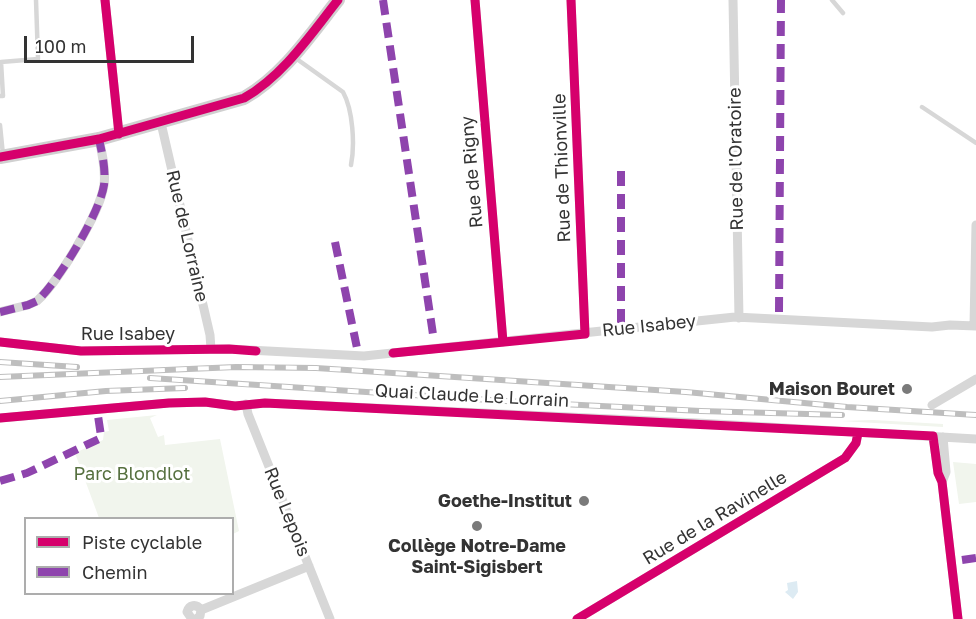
<!DOCTYPE html>
<html>
<head>
<meta charset="utf-8">
<style>
  body { margin:0 }
  #map { position:relative; width:976px; height:619px; overflow:hidden; background:#fff; font-family:"Golos Text",sans-serif }
  canvas { display:block }
  .legend { position:absolute; left:24px; top:517px; width:210px; height:78px; box-sizing:border-box; background:#fff; border:2px solid #adadad; margin:0; padding:8px 10px; list-style:none; font-size:18px; color:#333 }
  .legend li { display:flex; align-items:center; gap:12px; height:30px }
  .legend b { width:30px; border:2px solid #adadad }
  .scale { position:absolute; left:24px; top:36px; width:170px; height:27px; box-sizing:border-box; border:3px solid #333; border-top:0; padding-left:8px; font-size:18px; line-height:21px; white-space:nowrap; color:#333; -webkit-text-stroke:4px #fff; paint-order:stroke }
</style>
</head>
<body>
<div id="map">
<canvas width="976" height="619"></canvas>
<ul class="legend">
<li><b style="height:8px;background:#d6006c"></b>Piste cyclable</li>
<li><b style="height:8px;background:#8e44ad"></b>Chemin</li>
</ul>
<div class="scale">100 m</div>
</div>
<script>
const ctx = document.querySelector('canvas').getContext('2d');
ctx.lineJoin = 'round';
function paint(path, color) { ctx.fillStyle = color; ctx.fill(path, 'evenodd'); }
function stroke(path, color, width, dash) { ctx.strokeStyle = color; ctx.lineWidth = width; ctx.lineCap = dash ? 'butt' : 'round'; ctx.setLineDash(dash || []); ctx.stroke(path); }
function drawText(font, color, halo, rows, align = 'center') {
  ctx.font = font + ' "Golos Text",sans-serif'; ctx.lineWidth = 6; ctx.setLineDash([]); ctx.textBaseline = 'middle'; ctx.strokeStyle = halo; ctx.fillStyle = color; for (const [text, x, y, turn = 0] of rows) {
    ctx.save(); ctx.translate(x, y); ctx.rotate((+turn || 0) * Math.PI / 180); ctx.textAlign = isNaN(turn) ? turn : align; if (halo) ctx.strokeText(text, 0, 0); ctx.fillText(text, 0, 0); ctx.restore();
  }
}
paint(new Path2D(`
  M157 415 150 418 158 437 164 435 165 445 220 439 239 531 233 534 232 518H99L75 453 103 440 104 432 109 431 107 420Z
  M873 420 943 424V427L841 421Z
  M953 462 976 464V502L959 504Z`), '#f1f5ed');
paint(new Path2D(`
  M797 581 798 592 793 599 785 592 788 590 787 583Z`), '#ddebf3');
stroke(new Path2D(`
  M832 0 843 13
  M294 57 343 92C353 110 355 145 351 165
  M0 96H3L1 62 38 59 36 0
  M922 107 976 143
  M0 125 3 155`), '#d7d7d7', 4.5);
stroke(new Path2D(`
  M105 0 119 134
  M475 0 503 342
  M571 0 585 334
  M733 0 739 318
  M161 123 210 335 211 349
  M0 312 28 305 37 301C58 282 100 213 104 185 106 170 102 153 99 139
  M974 326 976 225
  M0 342 81 351 229 349 364 356 735 317 932 327 950 325 976 326
  M246 404 248 414 330 619
  M932 405 976 379
  M0 418 169 403 205 402 235 406 265 403 698 423 976 439
  M933 436 938 473 942 482 958 619
  M942 482 946 472 943 437
  M201 610 309 566
  M192 619 187 612C189 605 196 603 201 610L200 616 196 619
  M577 619 845 458 856 443 858 433`), '#d7d7d7', 9);
stroke(new Path2D(`
  M0 157 99 139 244 98C283 76 311 34 338 0`), '#d0d0d0', 14);
const rail = new Path2D(`
  M0 362 77 367
  M0 377 236 367 316 368 686 392 847 407 976 415
  M150 378 521 402 701 411 842 415
  M0 401 106 391 185 388`);
stroke(rail, '#bebebe', 6);
stroke(rail, '#fff', 4, [11]);
stroke(new Path2D(`
  M383 0 434 341
  M621 171V323
  M335 242 357 348
  M0 312 28 305 37 301C58 282 100 213 104 185 106 170 102 153 99 139
  M779 312 781 0
  M0 481 27 473 99 439 101 436 97 409
  M962 560 976 558`), '#8e44ad', 8, [15, 8]);
stroke(new Path2D(`
  M105 0 119 134
  M475 0 503 342
  M0 157 99 139 244 98C283 76 311 34 338 0
  M0 342 81 351 229 349 256 351
  M393 353 585 334 571 0
  M0 418 169 403 205 402 235 406 265 403 933 436 938 473 942 482 958 619
  M577 619 845 458 856 443 858 433`), '#d6006c', 9);
for (const [x, y, r, color] of [
  [907,389,6,"#7a7a7a"],
  [584,501,6,"#7a7a7a"],
  [477,526,6,"#7a7a7a"]
]) { const dot = new Path2D(); dot.arc(x, y, r, 0, 2 * Math.PI); ctx.fillStyle = color; ctx.fill(dot); stroke(dot, '#fff', 2); }
drawText('18px', '#333', '#fff', [
  ["Rue de l'Oratoire",736,159,-91],
  ["Rue de Thionville",562,168,-92],
  ["Rue de Rigny",472,172,-95],
  ["Rue de Lorraine",187,236,77],
  ["Rue Isabey",649,326,-6],
  ["Rue Isabey",128,334],
  ["Quai Claude Le Lorrain",472,396,3],
  ["Rue Lepois",287,512,68],
  ["Rue de la Ravinelle",715,518,-31]
]);
drawText('bold 18px', '#333', '#fff', [
  ["Maison Bouret",895,389],
  ["Goethe-Institut",572,501],
  ["Collège Notre-Dame",477,546,"center"],
  ["Saint-Sigisbert",477,567,"center"]
], 'right');
drawText('18px', '#56703f', '#fff', [
  ["Parc Blondlot",132,474]
]);
</script>
</body>
</html>
